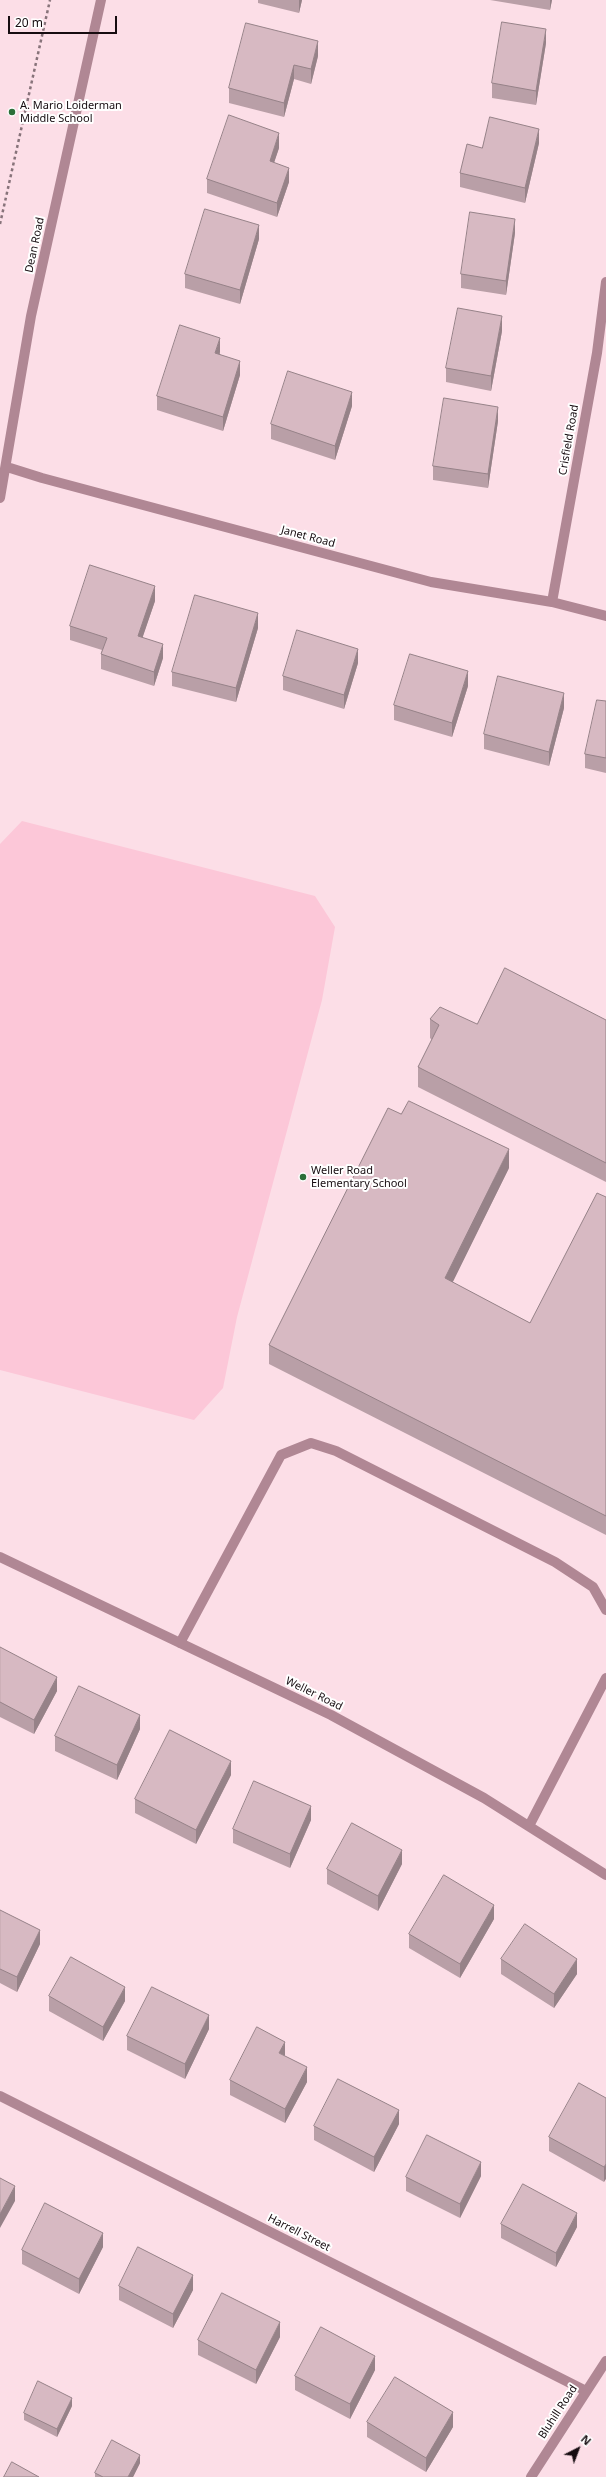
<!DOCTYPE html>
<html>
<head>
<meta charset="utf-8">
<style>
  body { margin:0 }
  #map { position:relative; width:606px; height:2477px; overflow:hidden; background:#fcdee7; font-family:"Noto Sans",sans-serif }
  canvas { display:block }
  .north { position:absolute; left:558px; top:2429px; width:40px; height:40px; -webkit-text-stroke:3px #fff; paint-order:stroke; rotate:42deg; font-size:11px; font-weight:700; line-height:16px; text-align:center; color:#160c10 }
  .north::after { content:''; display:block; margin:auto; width:14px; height:18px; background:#160c10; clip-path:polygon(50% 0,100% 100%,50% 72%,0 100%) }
  .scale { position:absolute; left:8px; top:16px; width:109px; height:18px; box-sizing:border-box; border:2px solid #160c10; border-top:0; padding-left:5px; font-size:12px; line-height:14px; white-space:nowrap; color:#160c10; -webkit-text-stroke:3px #fff; paint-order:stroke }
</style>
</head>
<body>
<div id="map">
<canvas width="606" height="2477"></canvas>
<div class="north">N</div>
<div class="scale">20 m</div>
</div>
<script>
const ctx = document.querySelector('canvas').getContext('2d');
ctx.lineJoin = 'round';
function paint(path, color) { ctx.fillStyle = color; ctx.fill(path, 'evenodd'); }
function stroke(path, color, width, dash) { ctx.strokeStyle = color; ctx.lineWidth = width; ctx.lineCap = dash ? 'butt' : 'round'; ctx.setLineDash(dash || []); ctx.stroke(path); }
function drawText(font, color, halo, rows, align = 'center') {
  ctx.font = font + ' "Noto Sans",sans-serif'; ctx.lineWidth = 4; ctx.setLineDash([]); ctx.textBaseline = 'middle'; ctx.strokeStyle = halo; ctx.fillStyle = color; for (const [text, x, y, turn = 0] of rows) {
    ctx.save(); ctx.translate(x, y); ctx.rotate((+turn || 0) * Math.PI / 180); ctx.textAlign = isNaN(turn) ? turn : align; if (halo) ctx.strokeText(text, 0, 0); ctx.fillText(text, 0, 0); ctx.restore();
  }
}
paint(new Path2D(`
  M22 821 315 896 335 927 322 1000 237 1317 223 1388 194 1420 0 1370V844Z`), '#fcc7d8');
stroke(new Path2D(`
  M0 224 50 0`), '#87737a', 2.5, [3, 3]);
stroke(new Path2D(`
  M7 467 42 478 431 582 552 602 606 616
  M0 498 31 316 101 0
  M552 602 597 353 606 282
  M0 1557 331 1715 484 1798 606 1875
  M180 1643 281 1455 311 1443 336 1451 555 1562 593 1587 606 1610
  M529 1826 606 1678
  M0 2096 586 2391
  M531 2477 606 2361`), '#b08794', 10);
paint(new Path2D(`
  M258 0H302L299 13 258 3Z
  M490 0H552L550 10Z
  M546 43 536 105 492 98V83Z
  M318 56 311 84 294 79 284 117 229 103V88Z
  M539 143 525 203 460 187V173L482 148Z
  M279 148 274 162 289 182 277 217 207 193V179Z
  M515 233 506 295 461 288V274Z
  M259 239 240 304 185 288V274Z
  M502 331 491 391 446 382V368Z
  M220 352V354L240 375 223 431 157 410V396Z
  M352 406 335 460 271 439V424Z
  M498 421 488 488 433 480V466Z
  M155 601 142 638 163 658 154 686 101 669V654L102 650 70 640V626Z
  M258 628 236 702 172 686V672Z
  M358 663 344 709 283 690V676Z
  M468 686 452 737 394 720V705Z
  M606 701V773L585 768V754Z
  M564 708 549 766 484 749V734Z
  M430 1019 477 1024 606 1020V1182L418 1087V1067L432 1040 430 1038Z
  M509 1168 452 1282 530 1323 606 1197V1535L269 1364V1345Z
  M0 1647 57 1691 34 1734 0 1717Z
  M140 1729 117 1780 55 1751V1736Z
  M231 1775 196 1844 135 1813V1799Z
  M311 1820 290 1868 233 1843V1829Z
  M402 1864 378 1911 327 1884V1869Z
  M0 1910 40 1944 17 1992 0 1983Z
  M494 1919 460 1978 409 1948V1934Z
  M501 1959 577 1974 554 2008 501 1974Z
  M49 1996 125 2001 103 2041 49 2011Z
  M209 2029 185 2079 127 2050V2036Z
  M230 2080 307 2082 285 2123 230 2095Z
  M606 2098 604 2182 549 2151V2137Z
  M399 2124 374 2172 314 2140V2126Z
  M481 2176 460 2218 406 2191V2177Z
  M501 2224 577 2227 556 2267 501 2238Z
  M103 2247 79 2294 22 2264V2250Z
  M119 2286 193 2290 173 2328 119 2300Z
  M280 2337 256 2384 198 2355V2340Z
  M375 2370 350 2419 295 2390V2376Z
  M72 2406 57 2437 24 2420V2413Z
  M367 2422 453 2427 426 2472 367 2437Z
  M140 2463 133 2477H95V2473Z`), '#b99fa7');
paint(new Path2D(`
  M299 0H302L299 13Z
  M550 0H552L550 10Z
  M546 29V43L536 105V91Z
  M318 41V56L311 84V69Z
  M294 65V79L284 117V103Z
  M539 129V143L525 203V188Z
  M279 133V148L270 175V161Z
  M289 168V182L277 217V203Z
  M515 219V233L506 295V281Z
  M259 225V239L240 304V290Z
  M502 316V331L491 391V376Z
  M220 338V352L215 368V353Z
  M240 361V375L223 431V417Z
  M352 392V406L335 460V446Z
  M498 407V421L488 488V474Z
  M155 586V601L138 651V636Z
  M258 613V628L236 702V688Z
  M163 644V658L154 686V672Z
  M358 649V663L344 709V695Z
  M468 671V686L452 737V723Z
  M564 693V708L549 766V752Z
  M509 1149V1168L445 1298V1278Z
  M57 1677V1691L34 1734V1720Z
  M140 1715V1729L117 1780V1765Z
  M231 1761V1775L196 1844V1830Z
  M311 1806V1820L290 1868V1854Z
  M402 1850V1864L378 1911V1896Z
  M494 1905V1919L460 1978V1964Z
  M40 1930V1944L17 1992V1977Z
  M577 1959V1974L554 2008V1994Z
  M125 1987V2001L103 2041V2027Z
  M209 2015V2029L185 2079V2064Z
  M285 2042V2056L279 2053Z
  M307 2067V2082L285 2123V2109Z
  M399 2110V2124L374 2172V2157Z
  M481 2162V2176L460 2218V2204Z
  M606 2164V2179L604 2182V2167Z
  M15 2186V2201L0 2228V2214Z
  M577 2213V2227L556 2267V2253Z
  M103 2233V2247L79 2294V2279Z
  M193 2275V2290L173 2328V2314Z
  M280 2322V2337L256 2384V2370Z
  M375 2356V2370L350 2419V2404Z
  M72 2398V2406L57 2437V2429Z
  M453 2412V2427L426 2472V2458Z
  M140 2455V2463L133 2477H128Z`), '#968288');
const building = new Path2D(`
  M502 22 546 29 536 91 492 83Z
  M246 23 318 41 311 69 294 65 284 103 229 88Z
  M229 115 279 133 270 161 289 168 277 203 207 179Z
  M490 117 539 129 525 188 460 173 467 144 482 148Z
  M205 209 259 225 240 290 185 274Z
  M470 212 515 219 506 281 461 274Z
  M458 308 502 316 491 376 446 368Z
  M180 325 220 338 215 353 240 361 223 417 157 396Z
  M288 371 352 392 335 446 271 424Z
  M444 398 498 407 488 474 433 466Z
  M90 565 155 586 138 636 163 644 154 672 101 654 107 638 70 626Z
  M195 595 258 613 236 688 172 672Z
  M297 630 358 649 344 695 283 676Z
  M410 654 468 671 452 723 394 705Z
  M498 676 564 693 549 752 484 734Z
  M597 700 606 701V758L585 754Z
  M505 968 606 1020V1163L418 1067 439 1025 430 1019 440 1007 477 1024Z
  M409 1101 509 1149 445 1278 530 1323 597 1193 606 1197V1516L269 1345 388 1108 401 1114Z
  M0 1647 57 1677 34 1720 0 1702Z
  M79 1686 140 1715 117 1765 55 1736Z
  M170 1730 231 1761 196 1830 135 1799Z
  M254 1781 311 1806 290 1854 233 1829Z
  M352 1823 402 1850 378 1896 327 1869Z
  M444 1875 494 1905 460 1964 409 1934Z
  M0 1910 40 1930 17 1977 0 1969Z
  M525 1924 577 1959 554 1994 501 1959Z
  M71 1957 125 1987 103 2027 49 1996Z
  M152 1987 209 2015 185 2064 127 2036Z
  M257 2027 285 2042 279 2053 307 2067 285 2109 230 2080Z
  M338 2079 399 2110 374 2157 314 2126Z
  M579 2083 606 2098V2164L604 2167 549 2137Z
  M427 2135 481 2162 460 2204 406 2177Z
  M0 2178 15 2186 0 2214Z
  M523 2184 577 2213 556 2253 501 2224Z
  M45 2203 103 2233 79 2279 22 2250Z
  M138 2247 193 2275 173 2314 119 2286Z
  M222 2293 280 2322 256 2370 198 2340Z
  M321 2327 375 2356 350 2404 295 2376Z
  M395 2377 453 2412 426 2458 367 2422Z
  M38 2381 72 2398 57 2429 24 2413Z
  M112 2440 140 2455 128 2477H103L95 2473Z
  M12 2462 39 2477H4Z`);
paint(building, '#d7b9c2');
stroke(building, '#968288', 1);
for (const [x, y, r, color] of [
  [12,112,4,"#2c6f39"],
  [303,1177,4,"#2c6f39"]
]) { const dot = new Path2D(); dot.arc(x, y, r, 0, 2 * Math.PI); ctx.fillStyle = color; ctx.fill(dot); stroke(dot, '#fff', 1.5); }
drawText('11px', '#160c10', '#fff', [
  ["A. Mario Loiderman",20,106],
  ["Middle School",20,119],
  ["Weller Road",311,1171],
  ["Elementary School",311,1184]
], 'left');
drawText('11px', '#160c10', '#fff', [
  ["Dean Road",35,245,-78],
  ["Crisfield Road",569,440,-80],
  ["Janet Road",308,537,15],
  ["Weller Road",314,1694,26],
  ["Harrell Street",299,2233,27],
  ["Bluhill Road",558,2412,-57]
]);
</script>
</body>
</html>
